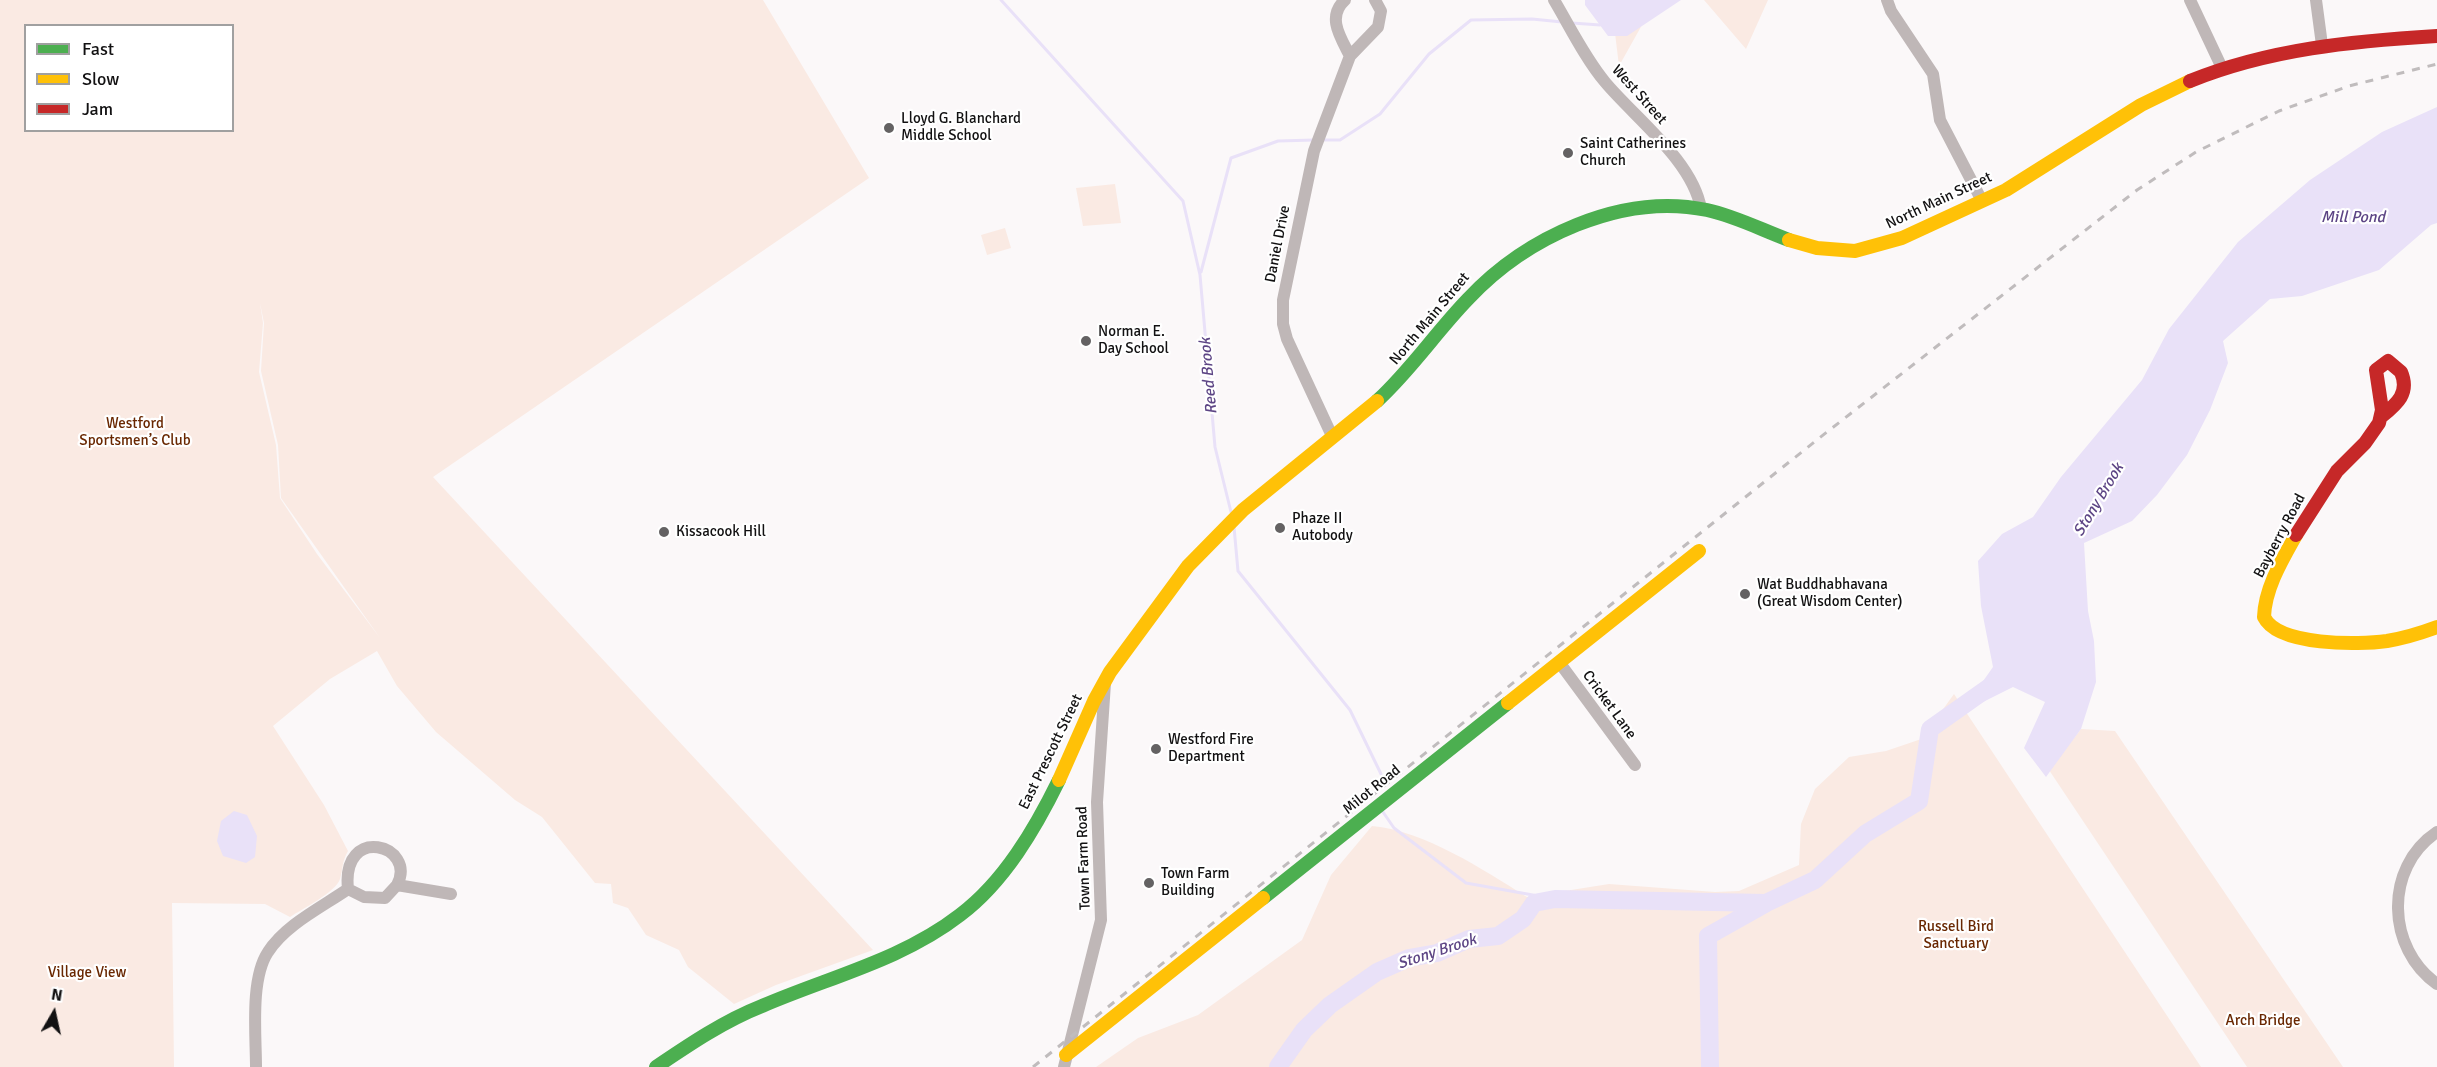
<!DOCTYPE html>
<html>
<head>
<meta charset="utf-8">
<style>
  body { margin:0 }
  #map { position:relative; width:2437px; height:1067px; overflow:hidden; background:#fbf8f9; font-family:Signika,sans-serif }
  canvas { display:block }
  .legend { position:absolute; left:24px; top:24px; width:210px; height:108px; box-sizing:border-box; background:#fff; border:2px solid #a0a0a0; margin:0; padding:8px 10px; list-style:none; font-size:18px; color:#121112 }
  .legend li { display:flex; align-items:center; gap:12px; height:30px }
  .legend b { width:30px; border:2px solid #a0a0a0 }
  .north { position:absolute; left:24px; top:983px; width:60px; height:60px; -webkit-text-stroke:4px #fff; paint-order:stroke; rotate:9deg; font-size:16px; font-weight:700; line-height:24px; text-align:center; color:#121112 }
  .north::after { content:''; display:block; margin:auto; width:21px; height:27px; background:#121112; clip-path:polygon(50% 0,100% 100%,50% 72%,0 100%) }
</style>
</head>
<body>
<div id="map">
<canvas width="2437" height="1067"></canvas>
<ul class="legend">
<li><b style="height:8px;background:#4caf50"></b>Fast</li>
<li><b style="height:8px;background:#ffc107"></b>Slow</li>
<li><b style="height:8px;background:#c62828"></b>Jam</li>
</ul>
<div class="north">N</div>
</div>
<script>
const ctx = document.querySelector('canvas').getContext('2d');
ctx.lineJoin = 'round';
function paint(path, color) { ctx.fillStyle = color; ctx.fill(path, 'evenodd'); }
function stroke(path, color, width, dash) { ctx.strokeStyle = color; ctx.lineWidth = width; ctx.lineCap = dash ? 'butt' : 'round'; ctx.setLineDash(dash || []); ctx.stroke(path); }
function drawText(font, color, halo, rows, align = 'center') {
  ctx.font = font + ' Signika,sans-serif'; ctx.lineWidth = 4.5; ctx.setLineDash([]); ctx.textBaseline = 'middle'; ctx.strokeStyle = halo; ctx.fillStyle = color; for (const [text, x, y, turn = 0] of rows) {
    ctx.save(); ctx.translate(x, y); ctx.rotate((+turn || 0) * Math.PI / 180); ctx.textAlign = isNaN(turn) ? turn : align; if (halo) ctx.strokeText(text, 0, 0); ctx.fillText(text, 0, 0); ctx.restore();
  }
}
paint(new Path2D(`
  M0 0H763L869 178 433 477 873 950 776 985 734 1004 688 967 679 950 646 935 628 908 613 903 611 884 595 883 542 817 515 800 436 732 397 686 377 651 330 679 273 726 324 805 348 851C342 861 343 869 340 879 336 892 302 909 290 917L265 904 172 903 174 1067H0ZM26 26H232V130H26ZM260 303 264 323 261 371 278 445 281 498 380 638 317 554 280 498 276 445 259 372 263 323Z
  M1611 0H1656L1619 66Z
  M1704 0H1768L1746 49Z
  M1115 184 1121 223 1083 226 1076 188Z
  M1005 228 1011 248 987 255 981 235Z
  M1954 694 2201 1067H1096L1138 1038 1198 1015 1302 940 1331 875 1372 826C1425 831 1482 869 1527 897L1609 884 1715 892 1739 891 1799 865 1801 824 1815 789 1849 757 1886 751 1939 733 1941 712Z
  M2081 729 2115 731 2343 1067H2247L2049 770Z`), '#faeae3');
paint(new Path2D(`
  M1585 0H1681L1627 36H1608L1585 5Z
  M2437 107V223L2431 225 2379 270 2302 296 2270 299 2223 341 2228 363 2210 410 2187 455 2157 495 2132 521 2084 543 2088 611 2094 641 2096 682 2081 729 2046 777 2024 748 2045 702 2013 687 1981 703 1974 694 1993 667 1981 606 1978 561 2002 534 2033 517 2061 477 2142 380 2169 329 2238 242 2310 180 2382 132Z
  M234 811 247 815 257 836 255 857 246 863 223 856 217 841 221 821Z`), '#e9e1f8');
stroke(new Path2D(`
  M1001 0 1183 201 1200 275 1215 447 1231 512
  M1572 23 1600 25
  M1323 140H1340L1380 114 1429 54 1471 20 1532 19 1562 22
  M1201 272 1231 158 1278 141 1314 140
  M1234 527 1238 571 1350 710 1381 774
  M1383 812 1394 828 1466 883 1555 899`), '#e9e1f8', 3);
stroke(new Path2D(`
  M1278 1067 1304 1030 1330 1005 1377 972 1409 958 1437 953 1469 939 1498 936 1523 919 1534 903 1555 899 1766 903 1815 880 1865 834 1919 801 1930 729 1995 683
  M1710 1067 1708 936 1765 904`), '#e9e1f8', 18);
stroke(new Path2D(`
  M1345 0C1326 17 1341 38 1350 56
  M1554 0C1570 27 1585 58 1605 82 1635 118 1693 161 1701 209
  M1887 0 1891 11 1933 74 1940 120 1982 201
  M2190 0 2222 68
  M2316 0 2322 45
  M1332 436 1287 339 1283 324V300L1314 151 1350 56 1378 27 1381 11 1375 0
  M1559 662 1635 765
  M2437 832C2383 868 2387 949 2437 984
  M348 889 364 897 385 898 397 885
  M256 1067C256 1035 250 979 268 952 285 925 322 907 348 889 341 823 418 845 397 885L451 894
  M1064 1067 1101 920 1097 802 1105 683`), '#bfb7b7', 12);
stroke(new Path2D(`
  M1377 401C1411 370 1436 332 1468 299 1525 238 1621 192 1707 210 1735 216 1762 230 1789 240
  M1263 898 1508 703
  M656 1067C690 1044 724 1021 762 1006 829 977 902 960 960 915 1004 882 1035 829 1059 780`), '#4caf50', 14);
stroke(new Path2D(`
  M1789 240 1817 248 1855 251 1902 238 2006 190 2141 105 2190 81
  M2296 535C2282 560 2265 588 2264 617 2278 646 2359 645 2387 641 2404 638 2421 633 2437 627
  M1508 703 1699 551
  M1059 780 1094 701 1110 672 1188 566 1243 510 1377 401
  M1066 1055 1263 898`), '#ffc107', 14);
stroke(new Path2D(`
  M2190 81C2269 49 2353 41 2437 36
  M2296 535 2337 471 2365 443 2379 423 2382 410 2376 370 2388 361 2401 372C2410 393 2397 404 2382 416`), '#c62828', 14);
stroke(new Path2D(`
  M1033 1067 1818 439 2137 190 2196 152 2279 111 2349 86 2437 64`), '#c0bcbd', 3, [8, 8]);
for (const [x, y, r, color] of [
  [889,128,6,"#646263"],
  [1568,153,6,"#646263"],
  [1086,341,6,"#646263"],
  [1280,528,6,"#646263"],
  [664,532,6,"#646263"],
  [1745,594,6,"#646263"],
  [1156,749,6,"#646263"],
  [1149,883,6,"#646263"]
]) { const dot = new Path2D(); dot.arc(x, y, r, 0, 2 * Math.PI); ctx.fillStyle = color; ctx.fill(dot); stroke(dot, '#fff', 2); }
drawText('15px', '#121112', '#fff', [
  ["West Street",1639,95,48],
  ["North Main Street",1939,201,-25],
  ["Daniel Drive",1278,244,-79],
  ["North Main Street",1430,319,-50],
  ["Bayberry Road",2280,536,-62],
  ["Cricket Lane",1609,705,54],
  ["East Prescott Street",1051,752,-64],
  ["Milot Road",1372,790,-39],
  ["Town Farm Road",1084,858,-92]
]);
drawText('15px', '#121112', '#fff', [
  ["Lloyd G. Blanchard",901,119],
  ["Middle School",901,136],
  ["Saint Catherines",1580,144],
  ["Church",1580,161],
  ["Norman E.",1098,332],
  ["Day School",1098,349],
  ["Phaze II",1292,519],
  ["Autobody",1292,536],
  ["Kissacook Hill",676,532],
  ["Wat Buddhabhavana",1757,585],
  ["(Great Wisdom Center)",1757,602],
  ["Westford Fire",1168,740],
  ["Department",1168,757],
  ["Town Farm",1161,874],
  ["Building",1161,891]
], 'left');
drawText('15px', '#692701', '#fff', [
  ["Westford",135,424],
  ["Sportsmen’s Club",135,441],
  ["Russell Bird",1956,927],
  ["Sanctuary",1956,944],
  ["Village View",87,973],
  ["Arch Bridge",2263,1021]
]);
drawText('italic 16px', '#5d4585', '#fff', [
  ["Mill Pond",2353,218],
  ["Reed Brook",1209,376,-95],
  ["Stony Brook",2099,500,-59],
  ["Stony Brook",1437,952,-18]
]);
</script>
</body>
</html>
